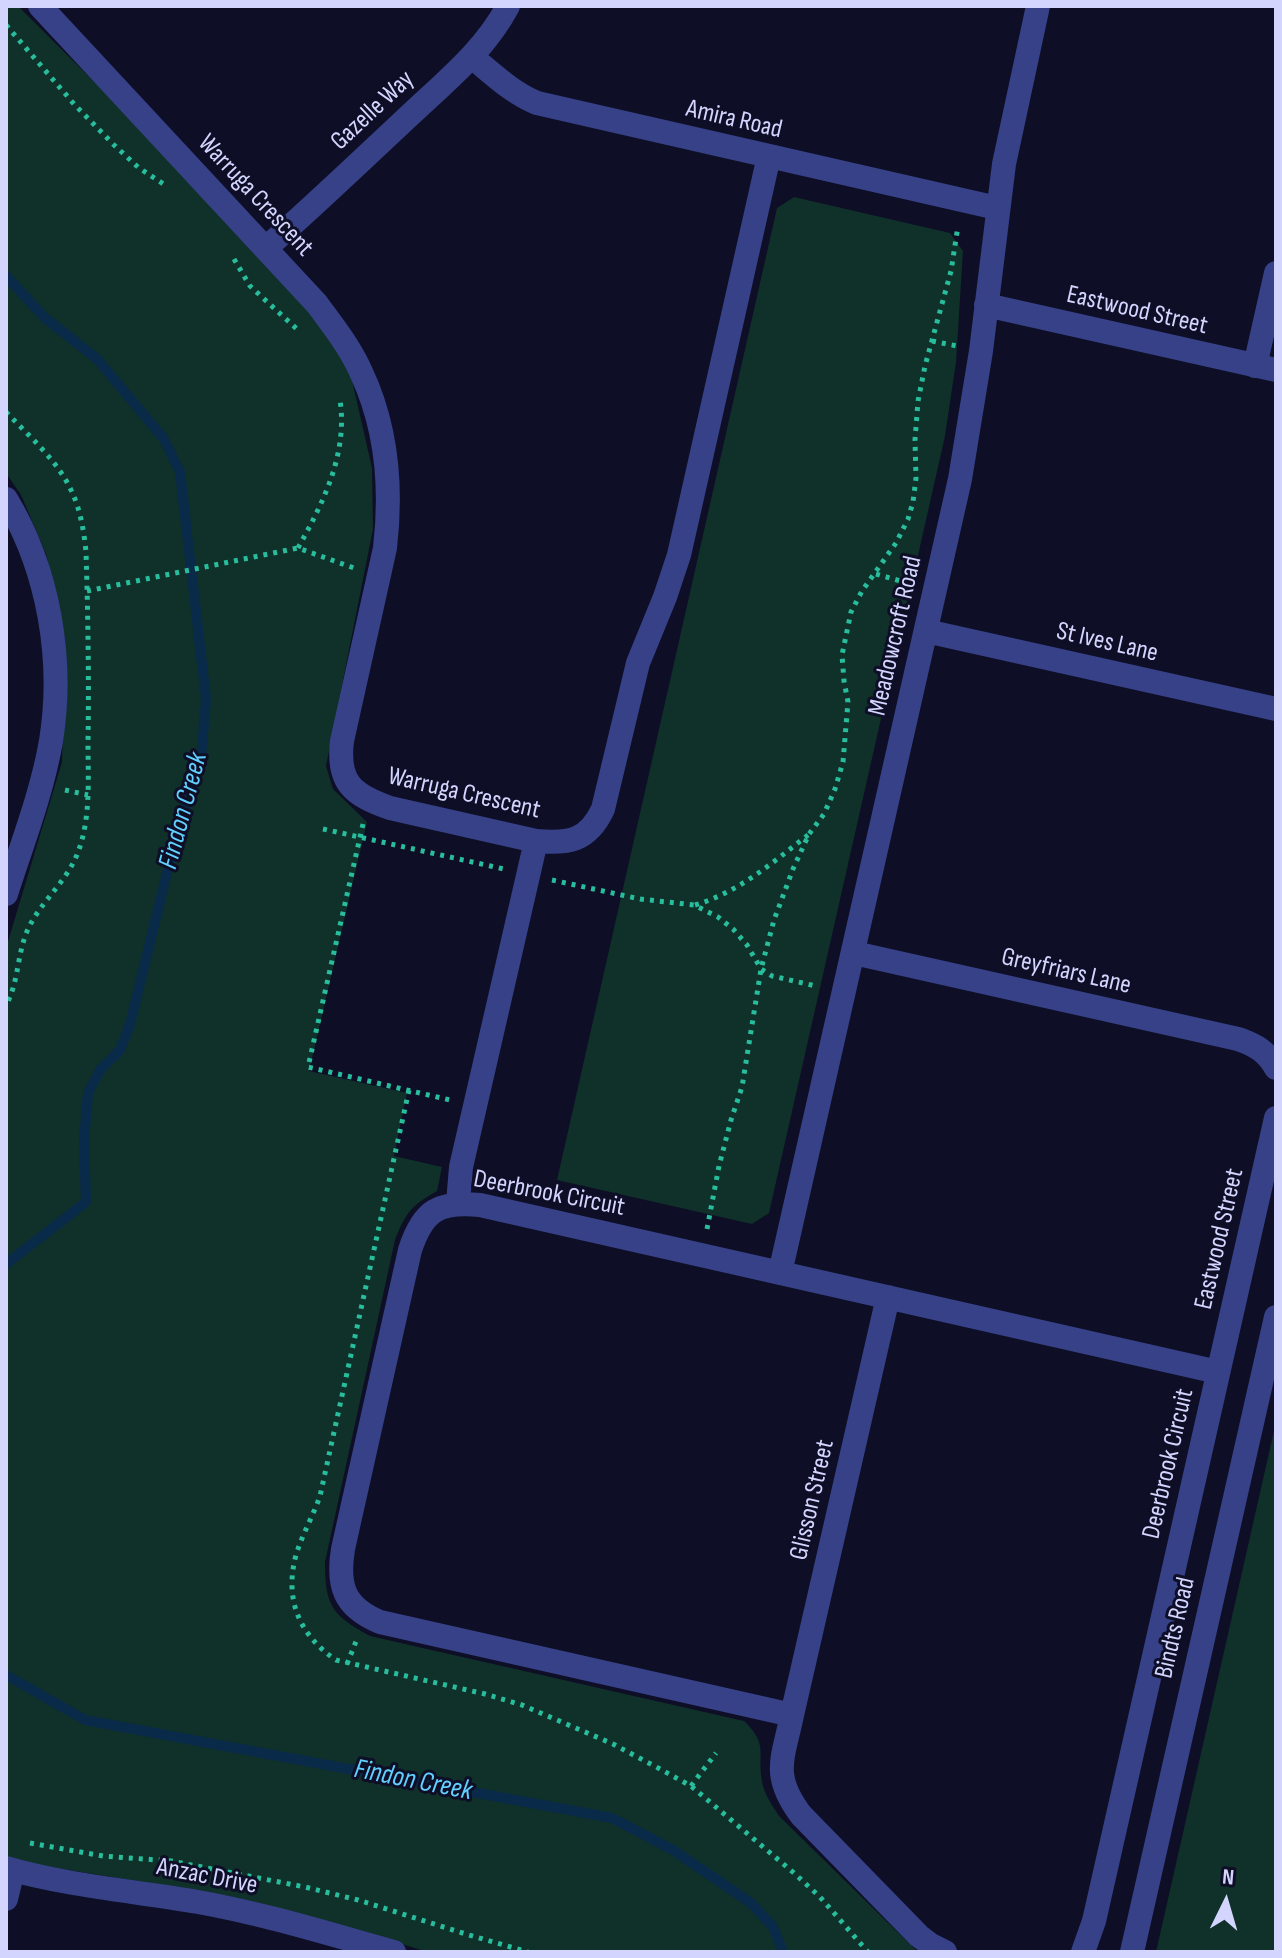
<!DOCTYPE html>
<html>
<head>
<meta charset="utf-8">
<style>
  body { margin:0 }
  #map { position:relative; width:1282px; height:1958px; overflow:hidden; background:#0e0e26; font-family:"Sofia Sans Condensed",sans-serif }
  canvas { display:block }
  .frame { position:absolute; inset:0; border:8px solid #d3d5ff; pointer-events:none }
  .north { position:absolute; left:1186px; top:1862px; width:80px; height:80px; -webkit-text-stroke:6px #0e0e26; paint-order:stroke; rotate:5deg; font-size:22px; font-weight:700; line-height:32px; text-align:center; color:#d3d5ff }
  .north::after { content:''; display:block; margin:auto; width:28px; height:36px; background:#d3d5ff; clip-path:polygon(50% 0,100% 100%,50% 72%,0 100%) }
</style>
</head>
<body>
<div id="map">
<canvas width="1282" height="1958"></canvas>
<div class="frame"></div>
<div class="north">N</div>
</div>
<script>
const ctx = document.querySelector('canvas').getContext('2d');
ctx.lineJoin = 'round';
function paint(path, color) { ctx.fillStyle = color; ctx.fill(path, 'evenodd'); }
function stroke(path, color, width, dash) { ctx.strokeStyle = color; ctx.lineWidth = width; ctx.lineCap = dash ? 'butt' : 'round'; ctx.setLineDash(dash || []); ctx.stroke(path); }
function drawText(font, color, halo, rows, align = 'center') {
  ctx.font = font + ' "Sofia Sans Condensed",sans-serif'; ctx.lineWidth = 6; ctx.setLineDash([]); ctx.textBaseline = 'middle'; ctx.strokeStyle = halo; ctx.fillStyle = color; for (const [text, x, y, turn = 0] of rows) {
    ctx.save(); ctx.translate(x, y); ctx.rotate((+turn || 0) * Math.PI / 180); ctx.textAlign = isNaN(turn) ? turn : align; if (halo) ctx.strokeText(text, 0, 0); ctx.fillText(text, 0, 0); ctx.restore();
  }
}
paint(new Path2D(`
  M6 6H18L223 210 299 295 349 367 372 468 373 529 326 766 333 789 367 822 309 1071 407 1093 394 1156 442 1167 437 1191C411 1206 406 1212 395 1240L325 1562C325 1606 332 1615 370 1636L744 1721C769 1745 757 1753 762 1781 764 1794 772 1805 779 1816L918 1952H428L322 1920 228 1896 38 1865 6 1857V948L62 762 65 639 46 554 21 495 6 473Z
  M794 197 950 233 963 251 956 362 945 436 938 467 769 1213 752 1224 557 1180 777 208Z
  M1276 1422V1952H1156Z`), '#10302a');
stroke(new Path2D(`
  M6 276 44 317 97 359 164 439 180 472 206 699 201 759 177 832 130 1024 120 1050 100 1070 88 1093 84 1141 86 1202 6 1264
  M6 1675 85 1720 612 1818 673 1850 751 1903 773 1927 783 1952`), '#092b49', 10);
stroke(new Path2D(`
  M6 25 74 104 114 145 139 168 165 185
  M234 259 250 286 299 331
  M932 341 957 346
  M6 412C29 436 57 460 71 490 80 508 84 531 86 552 88 615 89 679 88 742 88 778 91 818 78 852 67 882 41 901 28 929 17 953 19 982 6 1005
  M298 548C323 503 348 454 340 400
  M876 574 911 584
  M87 591 298 548 354 568
  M65 790 88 795
  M363 824 308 1067 450 1100
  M323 829 504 869
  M552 880 640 899 694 905 718 917 733 929 747 945 761 969 772 976 816 986
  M695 905C739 892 772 863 808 835
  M409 1090 320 1496C313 1516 302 1535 296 1555 284 1599 299 1635 336 1660L485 1694 522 1705 613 1744 660 1769 691 1786 794 1873 820 1897 868 1952
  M707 1229 719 1166 731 1120 742 1087 761 969 774 920 793 869 809 834 824 814 835 789 843 762 848 702 844 681 842 655 851 612 862 591 896 543 908 519 913 502 916 478 915 440 918 401 925 366 951 271 958 226
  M347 1664 357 1639
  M691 1786 716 1753
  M30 1843 103 1856 171 1861 305 1887 358 1900 469 1935 528 1952`), '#28bd9c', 5, [4, 6]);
stroke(new Path2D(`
  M40 6 317 304C333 326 350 347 361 372 387 427 392 488 385 548L342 741C337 783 353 795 390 808L536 841C569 844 588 841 603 809L638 663 665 597 679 555 769 156
  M472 57C493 74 512 93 537 103L997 208
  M266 248C315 205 362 160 410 115 445 82 485 50 508 6
  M986 305 1276 370
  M1255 366 1276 273
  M6 499C49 570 64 660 51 741 42 793 22 844 6 894
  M926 631 1276 709
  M854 953 1238 1039C1256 1045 1267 1052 1276 1068
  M458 1203 461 1167 536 841
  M780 1273 960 479 981 351 1004 164 1038 6
  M792 1715 888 1297
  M6 1868C68 1886 135 1891 198 1902 265 1914 329 1934 394 1952
  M6 1899 13 1870
  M945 1952 931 1945 919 1936 801 1815C771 1775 783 1759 792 1715L380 1622C344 1607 337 1586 343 1549L410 1250C423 1210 439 1201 480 1205L1218 1372
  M1083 1952 1094 1921 1276 1118
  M1132 1952 1276 1317`), '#364187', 24);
drawText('26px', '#d3d5ff', '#0e0e26', [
  ["Gazelle Way",373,111,-43],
  ["Amira Road",734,120,13],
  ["Warruga Crescent",255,196,47],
  ["Eastwood Street",1137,311,13],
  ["Meadowcroft Road",896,636,-77],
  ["St Ives Lane",1107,643,13],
  ["Warruga Crescent",464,794,13],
  ["Greyfriars Lane",1066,972,13],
  ["Deerbrook Circuit",549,1194,11],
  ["Eastwood Street",1220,1239,-77],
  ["Deerbrook Circuit",1169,1464,-77],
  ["Glisson Street",813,1500,-77],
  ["Bindts Road",1176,1628,-77],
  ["Anzac Drive",207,1877,11]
]);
drawText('italic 28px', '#61d0ff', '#0e0e26', [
  ["Findon Creek",184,811,-75],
  ["Findon Creek",413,1781,11]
]);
</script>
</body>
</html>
